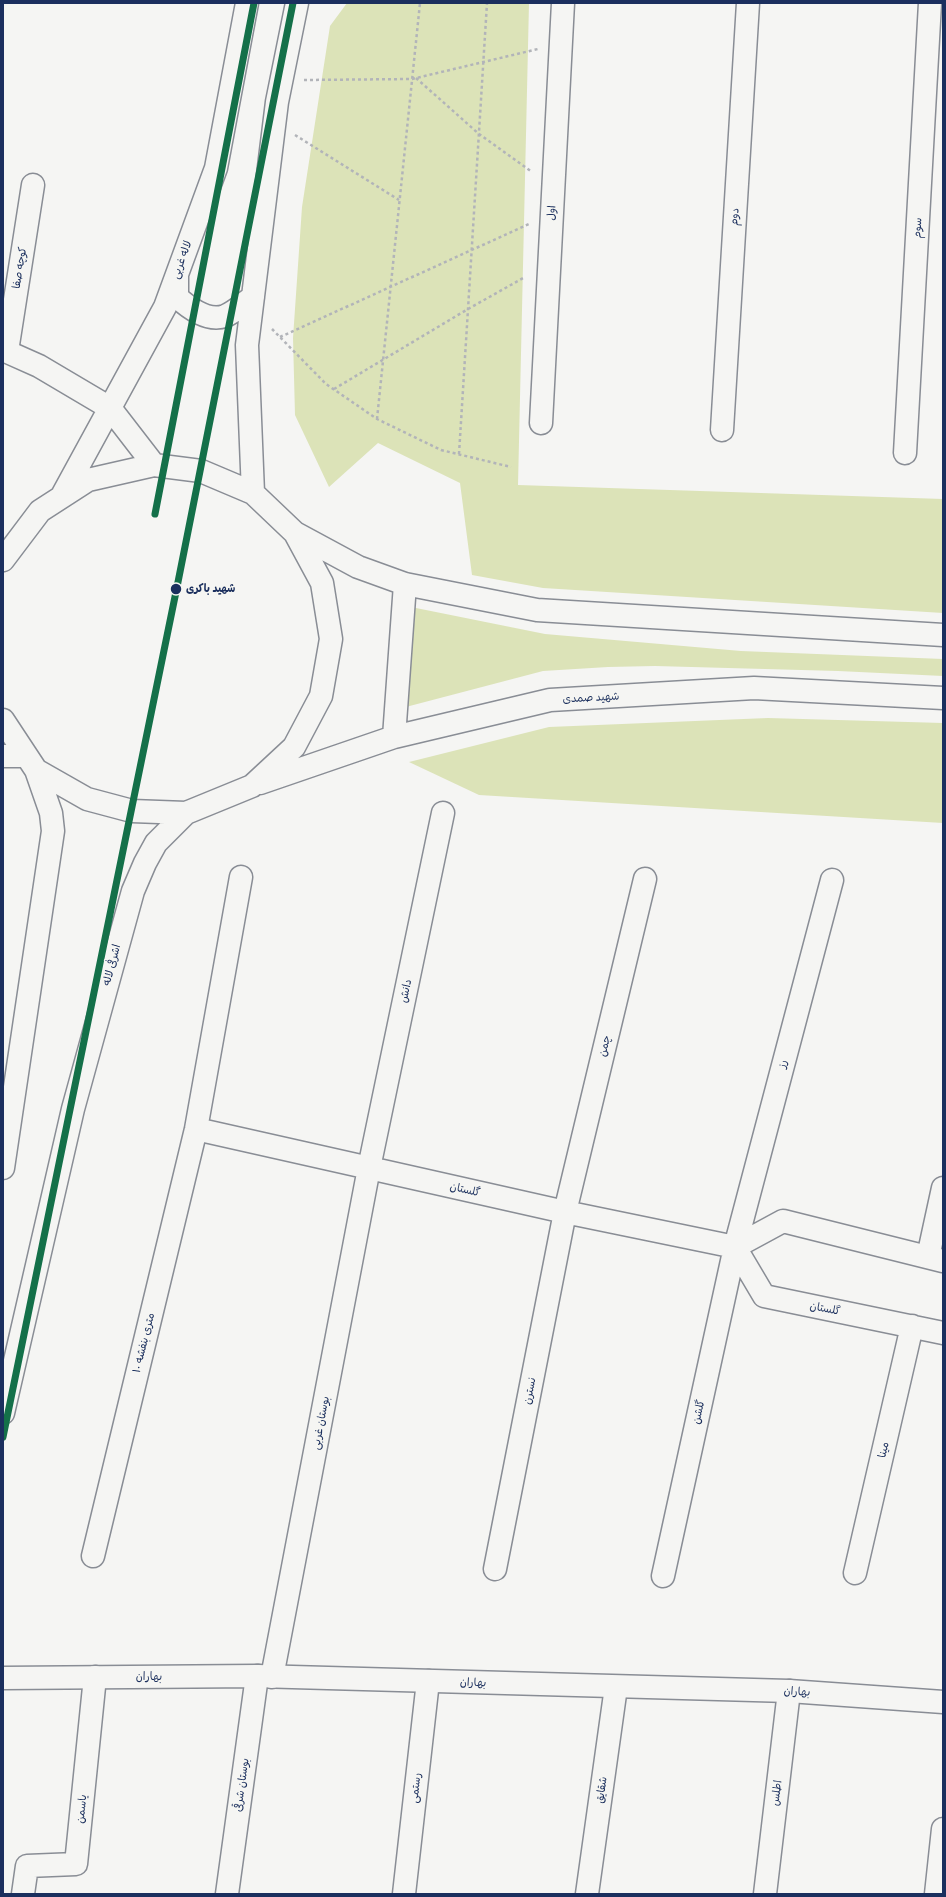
<!DOCTYPE html>
<html>
<head>
<meta charset="utf-8">
<style>
  body { margin:0 }
  #map { position:relative; width:946px; height:1897px; overflow:hidden; background:#f5f5f3; font-family:"Patrick Hand",sans-serif }
  canvas { display:block }
  .frame { position:absolute; inset:0; border:4px solid #1b2f5e; pointer-events:none }
</style>
</head>
<body>
<div id="map">
<canvas width="946" height="1897"></canvas>
<div class="frame"></div>
</div>
<script>
const ctx = document.querySelector('canvas').getContext('2d');
ctx.lineJoin = 'round';
function paint(path, color) { ctx.fillStyle = color; ctx.fill(path, 'evenodd'); }
function stroke(path, color, width, dash) { ctx.strokeStyle = color; ctx.lineWidth = width; ctx.lineCap = dash ? 'butt' : 'round'; ctx.setLineDash(dash || []); ctx.stroke(path); }
function drawText(font, color, halo, rows, align = 'center') {
  ctx.font = font + ' "Patrick Hand","Playpen Sans Arabic",sans-serif'; ctx.lineWidth = 3; ctx.setLineDash([]); ctx.textBaseline = 'middle'; ctx.strokeStyle = halo; ctx.fillStyle = color; for (const [text, x, y, turn = 0] of rows) {
    ctx.save(); ctx.translate(x, y); ctx.rotate((+turn || 0) * Math.PI / 180); ctx.textAlign = isNaN(turn) ? turn : align; if (halo) ctx.strokeText(text, 0, 0); ctx.fillText(text, 0, 0); ctx.restore();
  }
}
paint(new Path2D(`
  M347 3H529L518 485 943 499V613L543 588 472 575 460 483 378 443 329 487 295 415 293 338 302 207 330 26Z
  M411 607 545 634 741 651 943 659V676L838 671 655 666 608 667 543 671 402 708Z
  M768 718 943 723V823L479 795 409 762 549 727Z`), '#dce3b8');
const minor = new Path2D(`
  M7 351 33 185
  M541 423 563 3
  M722 430 748 3
  M905 453 930 3
  M196 1129 565 1212 735 1247 783 1221 943 1261
  M735 1247 764 1296 943 1333
  M928 1257 943 1188
  M93 1556 196 1129 241 877
  M495 1569 565 1212 645 879
  M855 1573 912 1326
  M663 1576 735 1247 832 880
  M272 1677 369 1168 443 813
  M23 1894 27 1866 76 1864 95 1677
  M227 1894 257 1676
  M404 1894 428 1681
  M587 1894 616 1687
  M765 1894 789 1691
  M936 1894 943 1829`);
const major = new Path2D(`
  M177 276V297C189 308 208 322 225 316 235 312 244 303 253 297
  M3 350 39 366 110 408 154 465
  M253 493 247 345 277 102 297 3
  M63 494 165 307 216 168 247 3
  M295 533 358 567 405 584 537 610 943 635
  M3 560 40 511 88 480 154 465 201 471 253 493 295 533 322 583 331 639 321 696 294 747 252 786 186 813 132 811 87 799 36 770 3 720
  M394 737 405 584
  M3 756H26
  M260 783 394 737 550 700 754 688 943 698
  M3 1168 53 831 51 813 36 770
  M3 1413 73 1109 133 891 145 863 156 843 186 813
  M3 1678 257 1676 789 1691 943 1702`);
stroke(minor, '#898d95', 25);
stroke(major, '#898d95', 25);
stroke(new Path2D(`
  M416 78 479 134 532 172
  M304 80 412 79 538 49
  M295 135 399 200
  M272 329 326 384 377 419 441 450 511 467
  M280 337 529 224
  M334 389 468 309 525 277
  M377 419 420 3
  M459 454 487 3`), '#b2b4b9', 2.5, [3, 3]);
stroke(minor, '#f5f5f3', 22);
stroke(major, '#f5f5f3', 22);
stroke(new Path2D(`
  M155 514 254 3
  M3 1437 178 582 293 3`), '#147049', 7);
for (const [x, y, r, color] of [
  [176,589,6,"#1b2f5e"]
]) { const dot = new Path2D(); dot.arc(x, y, r, 0, 2 * Math.PI); ctx.fillStyle = color; ctx.fill(dot); stroke(dot, '#f6f6f2', 1.5); }
drawText('11px', '#1b2f5e', '#f6f6f2', [
  ["اول",552,213,-87],
  ["دوم",735,217,-86],
  ["سوم",918,228,-87],
  ["لاله غربی",182,260,-70],
  ["کوچه صفا",20,268,-81],
  ["شهید صمدی",591,698,-3],
  ["اشرفی لاله",112,965,-75],
  ["دانش",406,991,-78],
  ["چمن",605,1046,-77],
  ["رز",783,1064,-75],
  ["گلستان",465,1190,13],
  ["گلستان",825,1309,11],
  ["۱۰ متری بنفشه",144,1343,-76],
  ["نسترن",530,1391,-79],
  ["گلشن",699,1412,-78],
  ["بوستان غربی",321,1423,-79],
  ["مینا",884,1450,-77],
  ["بهاران",149,1677],
  ["بهاران",473,1683,2],
  ["بهاران",797,1692,3],
  ["بوستان شرقی",242,1785,-82],
  ["رستمی",416,1788,-84],
  ["شقایق",602,1790,-82],
  ["اطلس",777,1793,-83],
  ["یاسمن",82,1809,-84]
]);
drawText('bold 11px', '#1b2f5e', '#f6f6f2', [
  ["شهید باکری",186,589]
], 'left');
</script>
</body>
</html>
